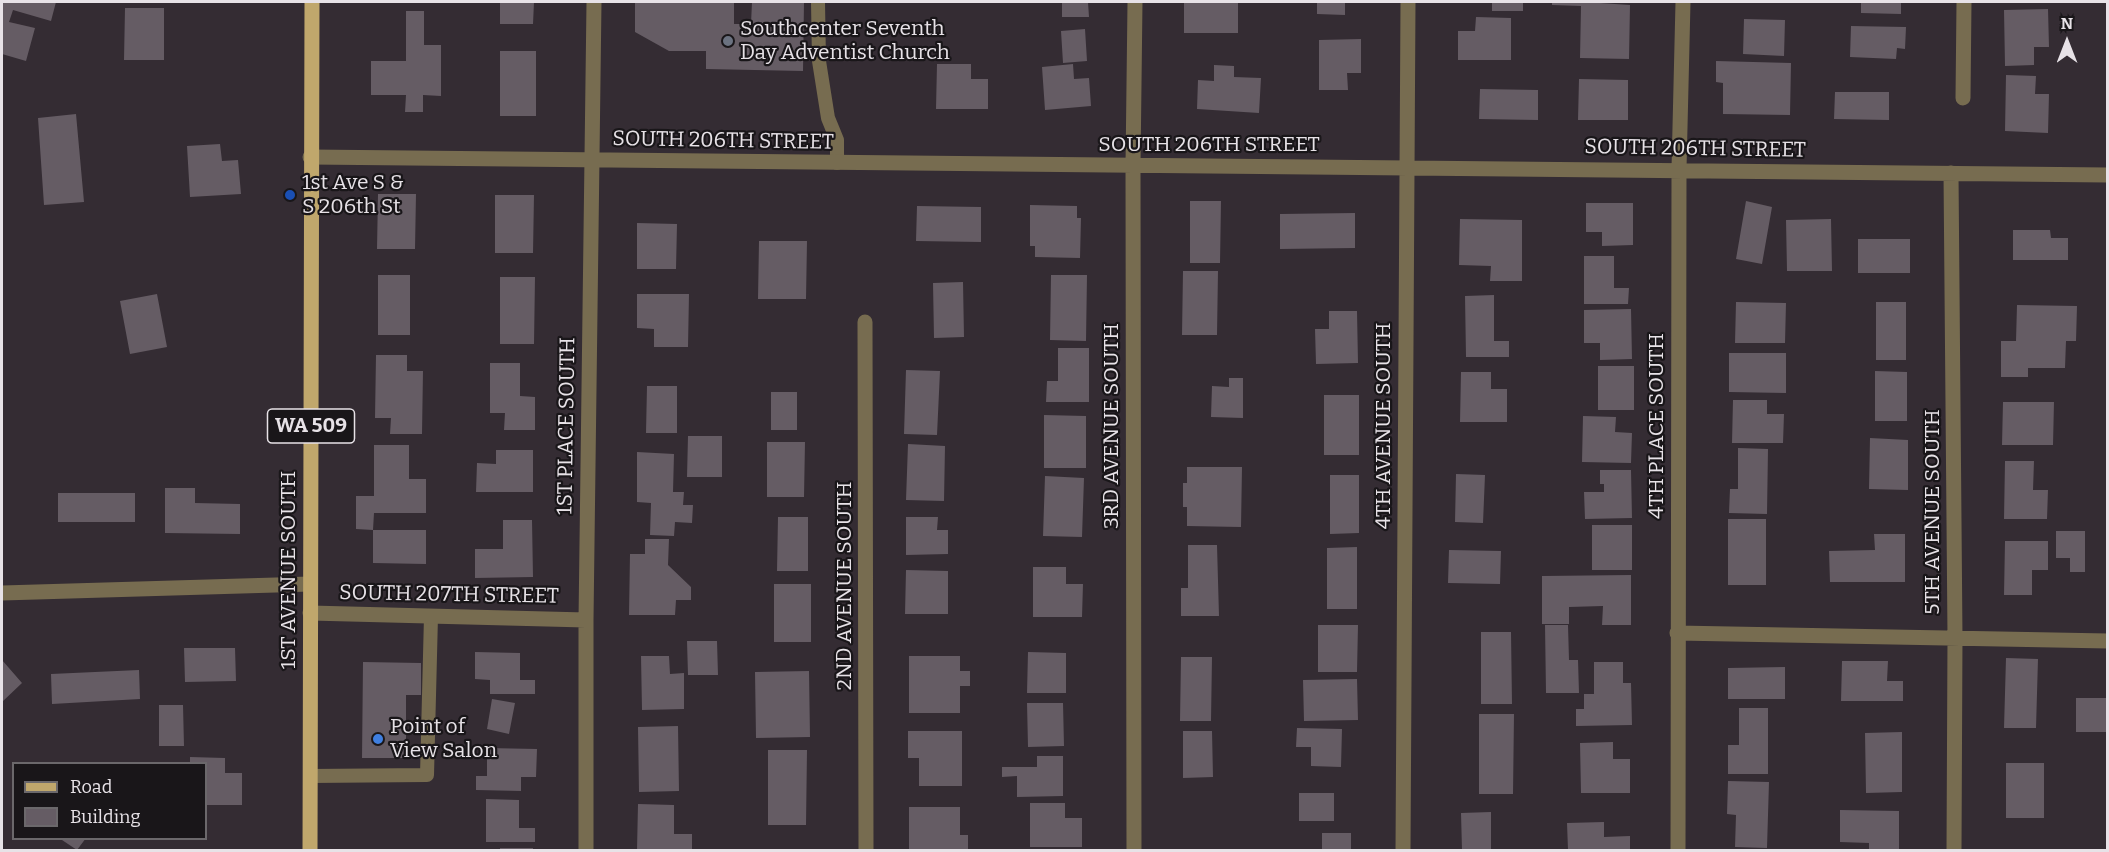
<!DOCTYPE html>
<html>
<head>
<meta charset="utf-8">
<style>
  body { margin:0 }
  #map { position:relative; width:2109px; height:852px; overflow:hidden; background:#342c33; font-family:Bitter,serif }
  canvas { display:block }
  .frame { position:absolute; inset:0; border:3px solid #e7e2e7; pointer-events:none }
  .legend { position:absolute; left:12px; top:762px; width:195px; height:78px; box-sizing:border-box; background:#191619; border:2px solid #6b686b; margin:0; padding:8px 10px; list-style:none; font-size:18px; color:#e7e2e7 }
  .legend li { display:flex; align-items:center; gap:12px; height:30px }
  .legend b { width:30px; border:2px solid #6b686b }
  .north { position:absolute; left:2037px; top:12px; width:60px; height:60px; -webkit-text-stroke:4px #191619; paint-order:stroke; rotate:0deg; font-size:16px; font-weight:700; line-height:24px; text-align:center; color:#e7e2e7 }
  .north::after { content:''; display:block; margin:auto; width:21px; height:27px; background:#e7e2e7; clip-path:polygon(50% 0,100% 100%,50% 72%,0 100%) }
</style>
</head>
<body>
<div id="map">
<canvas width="2109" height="852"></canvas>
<div class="frame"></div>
<ul class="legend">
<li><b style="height:8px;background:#c0a76c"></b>Road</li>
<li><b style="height:16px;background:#655c64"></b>Building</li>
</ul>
<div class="north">N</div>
</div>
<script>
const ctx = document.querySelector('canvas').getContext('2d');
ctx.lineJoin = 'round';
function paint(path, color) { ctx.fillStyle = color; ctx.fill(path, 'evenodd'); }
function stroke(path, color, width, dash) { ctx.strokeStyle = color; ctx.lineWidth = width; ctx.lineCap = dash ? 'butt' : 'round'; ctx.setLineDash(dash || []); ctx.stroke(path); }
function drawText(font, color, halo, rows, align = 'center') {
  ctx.font = font + ' Bitter,serif'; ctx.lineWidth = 4.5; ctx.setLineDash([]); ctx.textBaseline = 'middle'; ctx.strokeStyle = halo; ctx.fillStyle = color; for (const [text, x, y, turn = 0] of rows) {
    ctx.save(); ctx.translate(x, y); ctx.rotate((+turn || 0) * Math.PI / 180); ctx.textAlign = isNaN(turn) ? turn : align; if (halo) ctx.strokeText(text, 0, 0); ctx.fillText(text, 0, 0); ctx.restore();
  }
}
paint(new Path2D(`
  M2 2H56L51 21 13 10 9 22 35 28 26 61 2 54Z
  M500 2H534L533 24H500Z
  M635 2H734V24H751L752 2H804L803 71 706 69V51H669L635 32Z
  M1062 2H1088L1089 17H1062Z
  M1184 2H1238V33H1184Z
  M1317 2H1345V15L1317 14Z
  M1492 2H1523V11H1492Z
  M1552 2H1600V3L1630 5 1629 59 1580 58 1581 6 1552 5Z
  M1861 2H1901V14L1861 13Z
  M125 8H164V60H124Z
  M2048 9 2049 47H2034V65L2005 66 2004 10Z
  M406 11H424V45H441V96L423 95V112H405L406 95H371V61H406Z
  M1476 17 1511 18V60H1458V31H1475Z
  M1744 19 1785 20 1784 56 1743 54Z
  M1851 26 1906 27 1905 49 1897 48 1896 59 1850 57Z
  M1085 29 1087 61 1063 63 1061 31Z
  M1361 39V73H1347L1348 90H1319V40Z
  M500 51H536V116H500Z
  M1716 61 1791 63 1790 115 1723 114V83L1716 82Z
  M937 64H971V79H988V109H936Z
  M1073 64 1074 79 1089 78 1091 106 1045 110 1042 67Z
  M1214 65 1234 66V77L1261 78 1259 113 1197 109 1198 80 1214 81Z
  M2006 75 2036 76 2035 94H2049L2048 133 2005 131Z
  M1579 79 1628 80V120H1578Z
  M1480 89 1538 90V120L1479 119Z
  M1835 92H1889V120L1834 119Z
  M76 114 84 202 44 205 38 118Z
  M220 144 222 161 238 160 241 194 190 197 187 146Z
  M378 194H416L415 249H377Z
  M495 195H534L533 253H495Z
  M1190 201H1221L1220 263H1190Z
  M1746 201 1772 207 1762 264 1736 259Z
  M1586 203H1633V245L1602 246V232H1586Z
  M1030 205 1077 206V218H1081L1080 258 1035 257V246H1030Z
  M917 206 981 207V242L916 241Z
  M1355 213V248L1280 249V214Z
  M1460 219 1522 220V281H1490L1491 266 1459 265Z
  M1831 219 1832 271H1787L1786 220Z
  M637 223 677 224 676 269H637Z
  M2013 230H2050L2051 238H2068V260H2013Z
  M1858 239H1910V273H1858Z
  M759 241H807L806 299H758Z
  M1584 256H1614V288H1629L1628 304H1584Z
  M1183 271H1218L1217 335H1182Z
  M378 275H410V335H378Z
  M1051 275H1087L1086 341 1050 340Z
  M500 277H535L534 344H500Z
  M963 282 964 337 934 338 933 283Z
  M157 294 167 347 130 354 120 301Z
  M637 294H689L688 347H654V329L637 328Z
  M1494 295V341H1509V357H1466L1465 296Z
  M1736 302 1786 303 1785 343H1735Z
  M1876 302H1906V360H1876Z
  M2017 305 2077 306 2076 341H2066L2065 368H2028V377H2001V341H2016Z
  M1631 309 1632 359 1600 360V343H1584V310Z
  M1329 311H1357L1358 363 1316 364 1315 329H1329Z
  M1058 348H1089V402H1046L1047 381H1058Z
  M1729 353H1786V393L1729 392Z
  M376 355H407V371H423L422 434H390L391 418H375Z
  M490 363H520V396L535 397V430H504L505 413H490Z
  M1598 366H1634V410H1598Z
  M906 370 940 371 937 435 904 434Z
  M1875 371 1907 372V421H1875Z
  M1461 372H1491V389H1507V422H1460Z
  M1229 378H1243V418L1211 417 1212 386 1229 387Z
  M647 386H677V433H646Z
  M771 392H797V430H771Z
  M1324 395H1359V455H1324Z
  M1733 400H1767V414H1784L1783 443H1732Z
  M2003 402H2054L2053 445H2002Z
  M1044 415 1086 416V468H1044Z
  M1583 416 1616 417 1615 432 1632 433 1631 463 1582 462Z
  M688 436H722V477H687Z
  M1870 438 1908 440V490L1869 489Z
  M767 442H805L804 497H767Z
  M908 444 945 446 944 501 906 500Z
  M374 445H409V479H426V513H374L373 530 356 529V496H374Z
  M1738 448 1768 449 1767 514 1729 513 1730 489H1738Z
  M496 450H533V492H476L477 463 496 464Z
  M637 452 674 454 673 492H684L683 505H693L692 523 675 522 674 536 650 535 651 503 637 502Z
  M2005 461H2034L2033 490H2048L2047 519H2004Z
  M1187 467H1242L1241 527 1187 526V507H1183V483H1187Z
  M1600 470H1631L1632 518 1585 519 1584 492H1604V484H1600Z
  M1456 474 1485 475 1483 523 1455 522Z
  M1330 475H1359V533L1330 534Z
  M1045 476 1084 478 1082 537 1043 536Z
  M165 488H195V503L240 504V534L165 533Z
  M58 493H135V522H58Z
  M778 517H808V571H777Z
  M906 517H938L937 530H948V554L906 555Z
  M1728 519H1766V585H1728Z
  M503 520H532L533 577 475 578V549H503Z
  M1592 525H1632V570H1592Z
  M373 530H426V564L373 563Z
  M2056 531H2085V572H2070V558H2056Z
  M1874 534H1905V582H1830L1829 551 1875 550Z
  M645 539H669L668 565 691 587V600H676L675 615H629L630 554H645Z
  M2005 541H2048V570H2032V595H2004Z
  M1188 545H1217L1219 616H1181V588H1188Z
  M1357 547V609H1327V548Z
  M1449 550 1501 551 1500 584 1448 583Z
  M1033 567H1066V584H1083L1082 617H1033Z
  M906 570 948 571V614H905Z
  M1631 575V625H1602L1603 606 1569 607V624H1542V576Z
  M774 584H811V642H774Z
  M1318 625H1358L1357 672H1318Z
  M1545 625H1568L1569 660H1578L1579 693H1546Z
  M1481 632H1511L1512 704H1481Z
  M687 641H717L718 675H688Z
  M184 648H235L236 681 185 682Z
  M475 652 520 653V680H535V694H490V680L475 679Z
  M1028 652 1066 653V693H1027Z
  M641 656H669L670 674 684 673V709L642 710Z
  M909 656H960V671H970V686H960V713H909Z
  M1181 657H1212L1211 721H1180Z
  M2006 658 2038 659 2036 728H2004Z
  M2 660 22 683 2 702Z
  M1842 661H1888L1887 681H1903V701H1841Z
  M363 662 421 663V695H406V758H362Z
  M1594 662H1623V683H1631L1632 725 1576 726V709H1584V694H1594Z
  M1785 667V699H1728V668Z
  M139 670 140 699 52 704 51 674Z
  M809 671 810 737 756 738 755 672Z
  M1357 679 1358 720 1304 721 1303 680Z
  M2076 698H2108V732H2076Z
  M492 699 515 703 509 734 487 729Z
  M1027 703H1063L1064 746 1028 747Z
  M159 705H183L184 746H159Z
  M1739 708H1768V774H1728V745H1739Z
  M1479 714H1514L1513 794H1479Z
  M678 726 679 791 639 792 638 727Z
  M1297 728 1342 729 1341 767 1311 766V747H1296Z
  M908 731H962V786H919V758H908Z
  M1183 731H1212L1213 777 1183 778Z
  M1902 732V792L1866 793 1865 733Z
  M1613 742V759H1630V793H1581L1580 743Z
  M487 748 537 749 536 777H521V791L476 790V776H487Z
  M768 750H807L806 825H768Z
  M1037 756H1063V796L1017 797V776L1002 777V767H1037Z
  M190 757 225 758V773H242V805H207L206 764H190Z
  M2006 763H2044V818H2006Z
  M1728 781 1769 782 1767 848 1735 847 1736 815 1727 814Z
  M1299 793H1334V821H1299Z
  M486 799 519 800V828H535V842H486Z
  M1030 803H1065V818H1082V847H1030Z
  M638 804 674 805V834H692V850H637Z
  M909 807H960V835H968V850H909Z
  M1840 810 1899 811V850H1869V843L1840 842Z
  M1491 812V850H1462L1461 813Z
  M1604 822V837L1630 836V850H1568L1567 823Z
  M1322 833H1351V850H1322Z
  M59 838H86L77 850Z
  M500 848H533V850H500Z`), '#655c64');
stroke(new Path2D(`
  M818 2 819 61 828 118 837 140V163
  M310 776 427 775 431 616`), '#776c50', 14);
stroke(new Path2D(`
  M1963 98 1964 2
  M310 157 2108 175
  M1951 173 1955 637 1954 850
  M865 322 866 850
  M2 593 310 584
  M310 613 586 620
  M1677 633 2108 641
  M586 850V620L594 2
  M1134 850 1133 166 1135 2
  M1403 850 1408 2
  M1678 850 1679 169 1683 2`), '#776c50', 15);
stroke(new Path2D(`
  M310 850 312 2`), '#c0a76c', 15);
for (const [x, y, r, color] of [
  [728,41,6,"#6b7280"],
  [290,195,6,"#1a4fb4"],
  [378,739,6,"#3f7fe0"]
]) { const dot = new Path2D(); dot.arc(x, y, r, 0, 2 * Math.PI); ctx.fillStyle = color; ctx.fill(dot); stroke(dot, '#191619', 2); }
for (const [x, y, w] of [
  [311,426,87]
]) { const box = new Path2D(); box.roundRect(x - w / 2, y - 17, w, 34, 4.5); ctx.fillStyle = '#191619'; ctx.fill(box); stroke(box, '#e7e2e7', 1.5); }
drawText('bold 20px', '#e7e2e7', null, [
  ["WA 509",311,426]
]);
drawText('21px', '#e7e2e7', '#191619', [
  ["Southcenter Seventh",740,29],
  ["Day Adventist Church",740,53],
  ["1st Ave S &",302,183],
  ["S 206th St",302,207],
  ["Point of",390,727],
  ["View Salon",390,751]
], 'left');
drawText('21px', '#e7e2e7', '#191619', [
  ["SOUTH 206TH STREET",723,141,1],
  ["SOUTH 206TH STREET",1209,145],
  ["SOUTH 206TH STREET",1695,149,1],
  ["1ST PLACE SOUTH",567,426,-89],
  ["3RD AVENUE SOUTH",1112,426,-90],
  ["4TH AVENUE SOUTH",1384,426,-90],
  ["4TH PLACE SOUTH",1657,426,-90],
  ["5TH AVENUE SOUTH",1933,512,-90],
  ["1ST AVENUE SOUTH",289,570,-90],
  ["2ND AVENUE SOUTH",845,586,-90],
  ["SOUTH 207TH STREET",449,595,1]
]);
</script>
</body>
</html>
